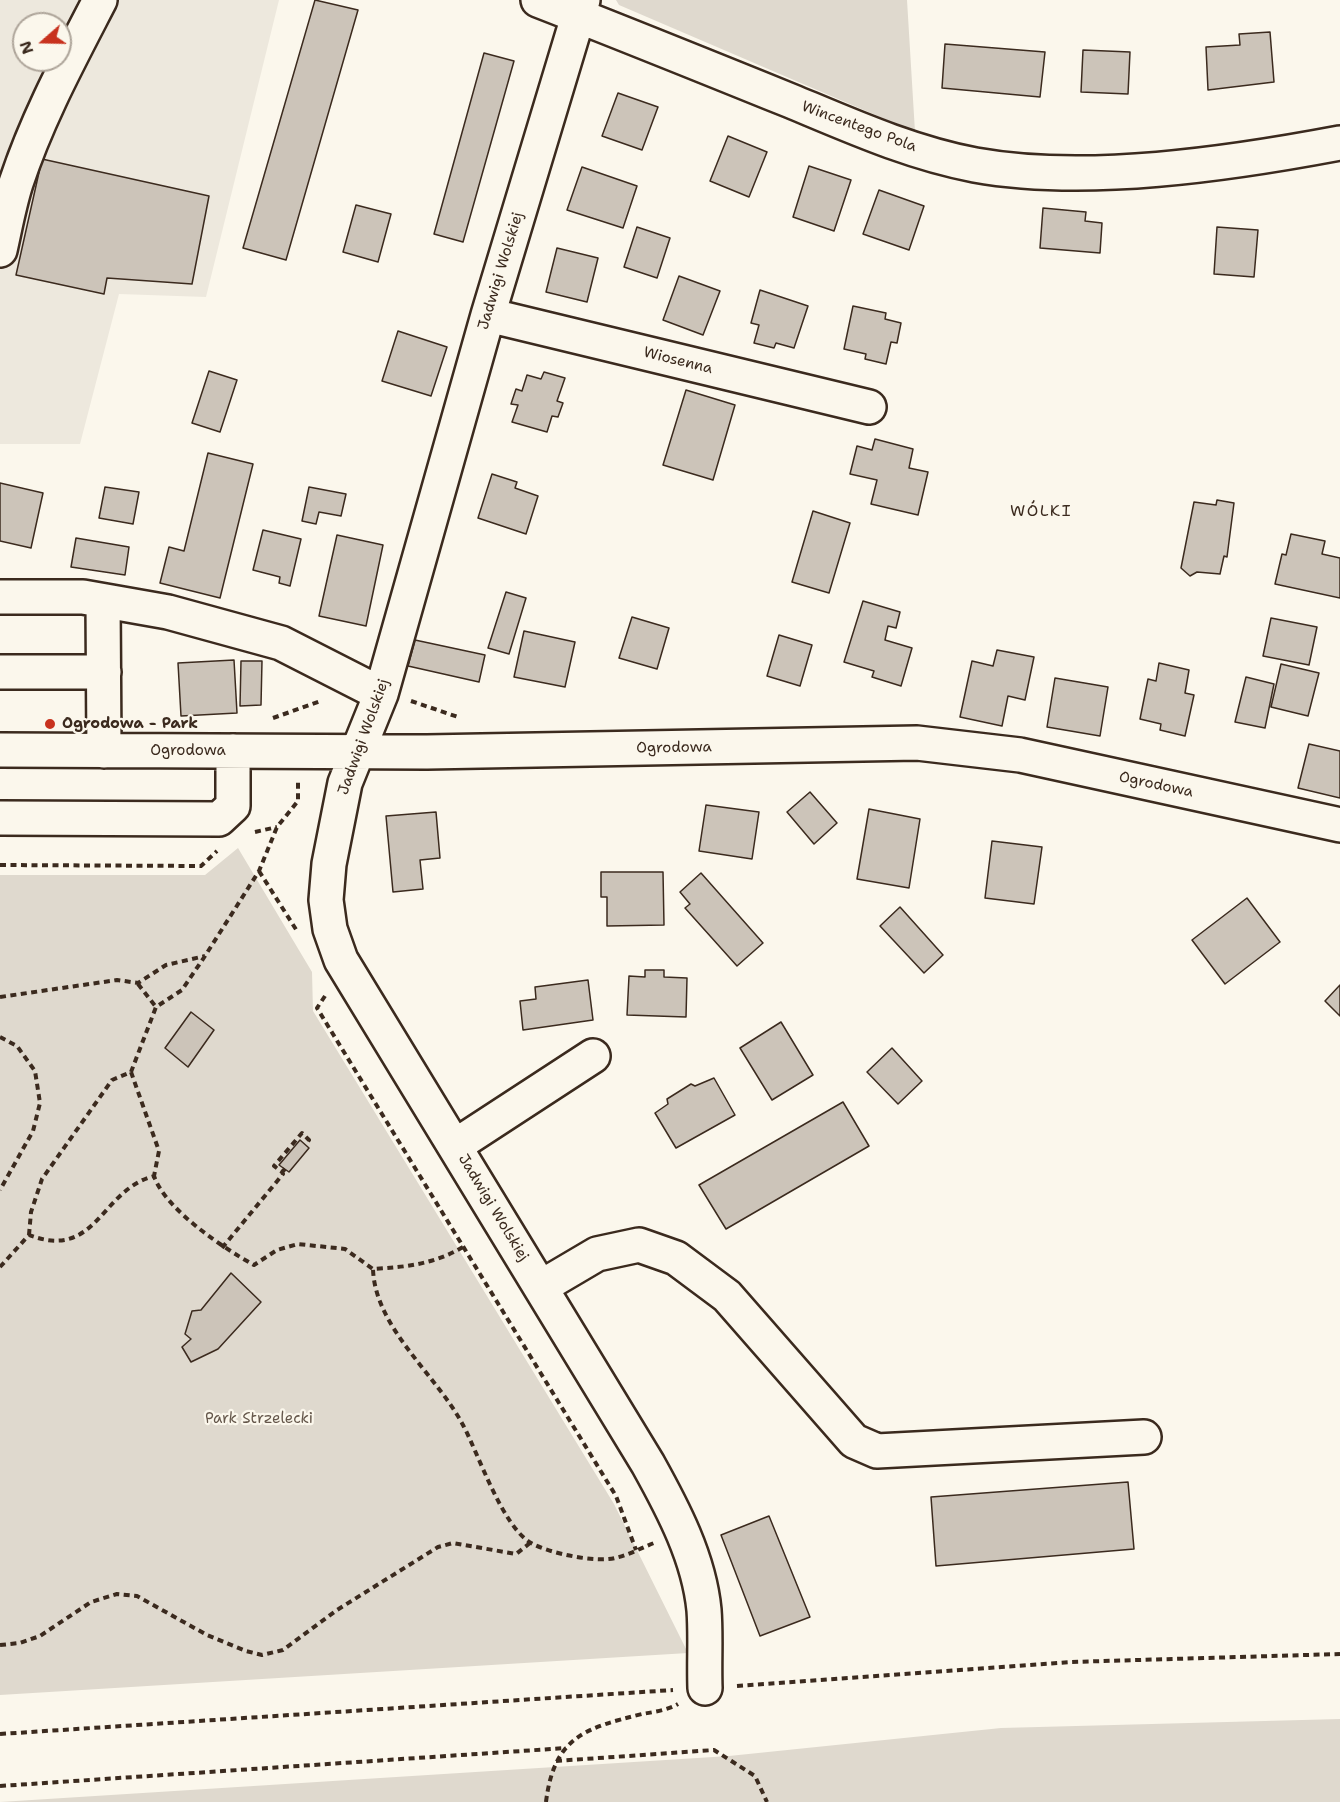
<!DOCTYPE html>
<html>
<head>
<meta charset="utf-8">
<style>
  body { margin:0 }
  #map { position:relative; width:1340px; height:1802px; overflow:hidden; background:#fbf7ec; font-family:"Shantell Sans",sans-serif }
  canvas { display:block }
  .north { position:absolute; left:12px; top:12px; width:60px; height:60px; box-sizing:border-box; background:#fbf7ec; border:2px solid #aea59a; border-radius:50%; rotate:250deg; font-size:16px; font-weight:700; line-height:24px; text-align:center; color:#3b2a1e }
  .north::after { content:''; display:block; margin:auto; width:21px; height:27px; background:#c8321e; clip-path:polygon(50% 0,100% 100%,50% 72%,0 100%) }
</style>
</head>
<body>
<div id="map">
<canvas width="1340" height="1802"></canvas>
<div class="north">N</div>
</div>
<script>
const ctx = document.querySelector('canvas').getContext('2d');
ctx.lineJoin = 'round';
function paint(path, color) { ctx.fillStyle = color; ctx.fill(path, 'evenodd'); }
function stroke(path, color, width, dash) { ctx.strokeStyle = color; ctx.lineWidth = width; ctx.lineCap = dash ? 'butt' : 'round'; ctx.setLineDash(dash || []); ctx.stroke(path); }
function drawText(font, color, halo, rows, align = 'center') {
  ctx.font = font + ' "Shantell Sans",sans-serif'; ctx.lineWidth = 4.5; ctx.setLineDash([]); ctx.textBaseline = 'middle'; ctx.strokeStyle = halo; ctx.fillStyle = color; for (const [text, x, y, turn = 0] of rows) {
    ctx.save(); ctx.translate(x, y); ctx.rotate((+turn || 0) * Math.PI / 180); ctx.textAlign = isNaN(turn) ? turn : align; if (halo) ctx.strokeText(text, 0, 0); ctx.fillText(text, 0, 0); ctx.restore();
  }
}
paint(new Path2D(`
  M0 0H279L206 297 119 294 80 444H0ZM24 24H60V60H24Z`), '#ede8dd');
paint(new Path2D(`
  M616 0H907L915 132 619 5Z
  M238 848 312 972 313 1011 614 1504 688 1653 0 1695V875H205Z
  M1340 1719V1802H0L729 1756 1001 1728Z`), '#dfd9ce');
const building = new Path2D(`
  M315 0 358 10 286 260 243 248Z
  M1270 32 1274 82 1208 90 1206 47 1240 45 1239 34Z
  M945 44 1045 52 1040 97 942 88Z
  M1083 50 1130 52 1128 94 1081 92Z
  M484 53 514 61 463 242 434 234Z
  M618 93 658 107 642 150 602 136Z
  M728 136 767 152 749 197 710 181Z
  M42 159 209 196 192 284 107 278 104 294 16 275Z
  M809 166 851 180 834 231 793 217Z
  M582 167 637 186 623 228 567 210Z
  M879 190 924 206 909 250 863 234Z
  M356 205 391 214 378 262 343 252Z
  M1043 208 1086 212 1085 221 1102 223 1100 253 1040 248Z
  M637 227 670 238 657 278 624 267Z
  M1217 227 1258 230 1254 277 1214 274Z
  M557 248 598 258 587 302 546 292Z
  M679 276 720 291 703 335 663 320Z
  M760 290 808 306 794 348 776 343 774 348 754 343 759 325 751 323Z
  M853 306 886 313 885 319 901 323 897 343 891 342 886 364 865 359 866 354 844 349Z
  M398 331 447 347 431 396 382 381Z
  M209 371 237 380 220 432 192 423Z
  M544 372 565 378 557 401 563 403 558 417 552 416 547 432 512 422 518 405 511 404 516 389 522 391 527 375 541 379Z
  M686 390 735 405 713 480 663 465Z
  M875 439 913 449 909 468 928 472 918 515 871 504 877 480 850 474 857 446 872 450Z
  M208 453 253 464 220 598 160 583 169 547 184 551Z
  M492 474 517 482 515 488 538 496 526 534 478 518Z
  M0 483 43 493 31 548 0 541Z
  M105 487 139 492 133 524 99 518Z
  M309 487 346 494 341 516 319 512 316 524 302 521Z
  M1217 500 1234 503 1227 557 1224 556 1220 574 1197 572 1190 576 1181 568 1194 502 1216 505Z
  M813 511 850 523 829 593 792 582Z
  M263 530 301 539 290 586 279 583 280 577 253 570Z
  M1291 534 1325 541 1322 554 1340 558V598L1275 584 1282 554 1286 555Z
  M337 535 383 545 366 626 319 616Z
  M76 538 129 547 125 575 71 567Z
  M506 592 526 598 509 654 488 648Z
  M863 601 900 612 896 628 888 626 885 640 912 648 901 686 872 677 874 671 844 662Z
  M632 617 669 628 657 669 619 658Z
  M1271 618 1317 627 1309 665 1263 656Z
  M524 631 575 642 565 687 514 677Z
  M779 635 812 645 800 686 767 676Z
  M415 640 485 655 479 682 408 666Z
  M997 650 1034 657 1025 700 1008 696 1002 726 960 717 972 661 993 666Z
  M234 660 237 713 181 716 178 663Z
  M241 661H262L261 705 240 706Z
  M1159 663 1189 670 1185 693 1194 695 1185 736 1160 730 1161 724 1140 719 1148 679 1156 681Z
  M1281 664 1319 673 1308 716 1271 707Z
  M1246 677 1274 684 1265 728 1235 722Z
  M1055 678 1108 687 1100 736 1047 727Z
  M1309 744 1340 751V798L1298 788Z
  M810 792 837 823 814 844 787 812Z
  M706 805 759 812 752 859 699 851Z
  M869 809 920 819 909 888 857 879Z
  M436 812 440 858 420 860 423 889 393 892 386 816Z
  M992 841 1042 847 1034 904 985 898Z
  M601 872H663L664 925 607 926V897H601Z
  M701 873 763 943 737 966 685 908 690 904 680 892Z
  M1247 898 1280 942 1225 984 1192 940Z
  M900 907 943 955 924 973 880 926Z
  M645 970H664V977L687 978 686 1017 627 1015 629 976 645 977Z
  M588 980 593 1020 523 1030 520 1001 536 999 535 987Z
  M1340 985V1016L1325 1001Z
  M191 1012 214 1030 188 1067 165 1048Z
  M781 1022 813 1075 772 1100 740 1048Z
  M892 1048 922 1081 898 1104 867 1072Z
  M714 1078 735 1115 676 1148 655 1113 668 1104 667 1099 691 1084 695 1086Z
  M843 1102 869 1146 726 1229 699 1185Z
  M300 1140 309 1148 289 1172 279 1165Z
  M231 1273 261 1302 218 1349 191 1362 182 1347 191 1339 185 1334 192 1311 201 1310Z
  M1128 1482 1134 1549 936 1566 931 1497Z
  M769 1516 810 1617 760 1636 721 1535Z`);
paint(building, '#ccc4b9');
stroke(building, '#3b2a1e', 1.5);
const minor = new Path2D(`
  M538 0C623 33 707 67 791 101 851 126 911 153 975 165 1086 185 1229 164 1340 143
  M583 0 488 315 381 694 345 783 329 864 326 900 330 929 341 960 648 1464C673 1509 699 1558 704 1610 706 1636 704 1662 705 1688
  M0 250C5 228 9 205 16 183 37 119 69 60 100 0
  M488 315 869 407
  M0 597H83L168 612 281 643 381 694
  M103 601 104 751
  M0 672H104
  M0 750 427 752 917 743 1020 755 1340 825
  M0 818 219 819 233 806V751
  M455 1146 593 1056
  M541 1287 597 1254 639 1245 676 1258 727 1296 854 1441 877 1451 1144 1437`);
stroke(minor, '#3b2a1e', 38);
stroke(new Path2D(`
  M411 701 458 717
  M273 718 321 701
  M255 832 277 827
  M0 865 201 866 217 851
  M259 871 297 931
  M138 984 156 1007
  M325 996 317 1008 616 1496 636 1550
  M0 997 117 980 138 983 166 965 205 956
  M0 1037 17 1046 35 1071 40 1103 33 1131 0 1190
  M131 1072 159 1151 154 1176
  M285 1169 282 1172 274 1166 302 1133 309 1140 305 1144
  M29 1235 31 1212 42 1179 112 1080 131 1072 156 1007 182 990 205 956 259 871 277 827 298 801V782
  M463 1247C434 1264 407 1267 373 1269 375 1328 436 1374 463 1425 479 1455 502 1526 531 1543 548 1553 596 1563 615 1558 629 1555 641 1548 654 1543
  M222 1248 283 1174 282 1172
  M0 1267 29 1235C97 1261 100 1190 154 1176 165 1209 223 1248 254 1265L277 1250 298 1244 345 1249 373 1269
  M0 1645 20 1643 40 1636 91 1602 117 1594 137 1596 207 1635 246 1651 262 1655 283 1650 337 1610 438 1547 453 1543 516 1554 530 1543
  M737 1686 1071 1662 1340 1654
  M0 1734 673 1690
  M556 1761 714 1750 755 1776 767 1802
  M0 1786 566 1748
  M546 1802C554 1737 585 1728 642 1714 654 1712 668 1710 678 1704`), '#3b2a1e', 4, [6, 4.5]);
stroke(minor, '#fbf7ec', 33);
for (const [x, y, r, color] of [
  [50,724,6,"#c8321e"]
]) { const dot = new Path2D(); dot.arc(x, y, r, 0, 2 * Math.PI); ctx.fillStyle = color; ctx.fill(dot); stroke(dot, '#fbf7ec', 2); }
drawText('15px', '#3b2a1e', '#fbf7ec', [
  ["Wincentego Pola",859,127,20],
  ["Jadwigi Wolskiej",501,271,-73],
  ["Wiosenna",678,361,14],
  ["Jadwigi Wolskiej",364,737,-70],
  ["Ogrodowa",674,748,-1],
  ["Ogrodowa",188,751],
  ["Ogrodowa",1156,785,12],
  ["Jadwigi Wolskiej",493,1208,59]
]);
drawText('bold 15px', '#3b2a1e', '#fbf7ec', [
  ["Ogrodowa - Park",62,724]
], 'left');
drawText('15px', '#64564a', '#fbf7ec', [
  ["Park Strzelecki",259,1419]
]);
ctx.letterSpacing = '1.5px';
drawText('16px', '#3b2a1e', '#fbf7ec', [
  ["WÓLKI",1041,512]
]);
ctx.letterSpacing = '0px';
</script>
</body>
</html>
